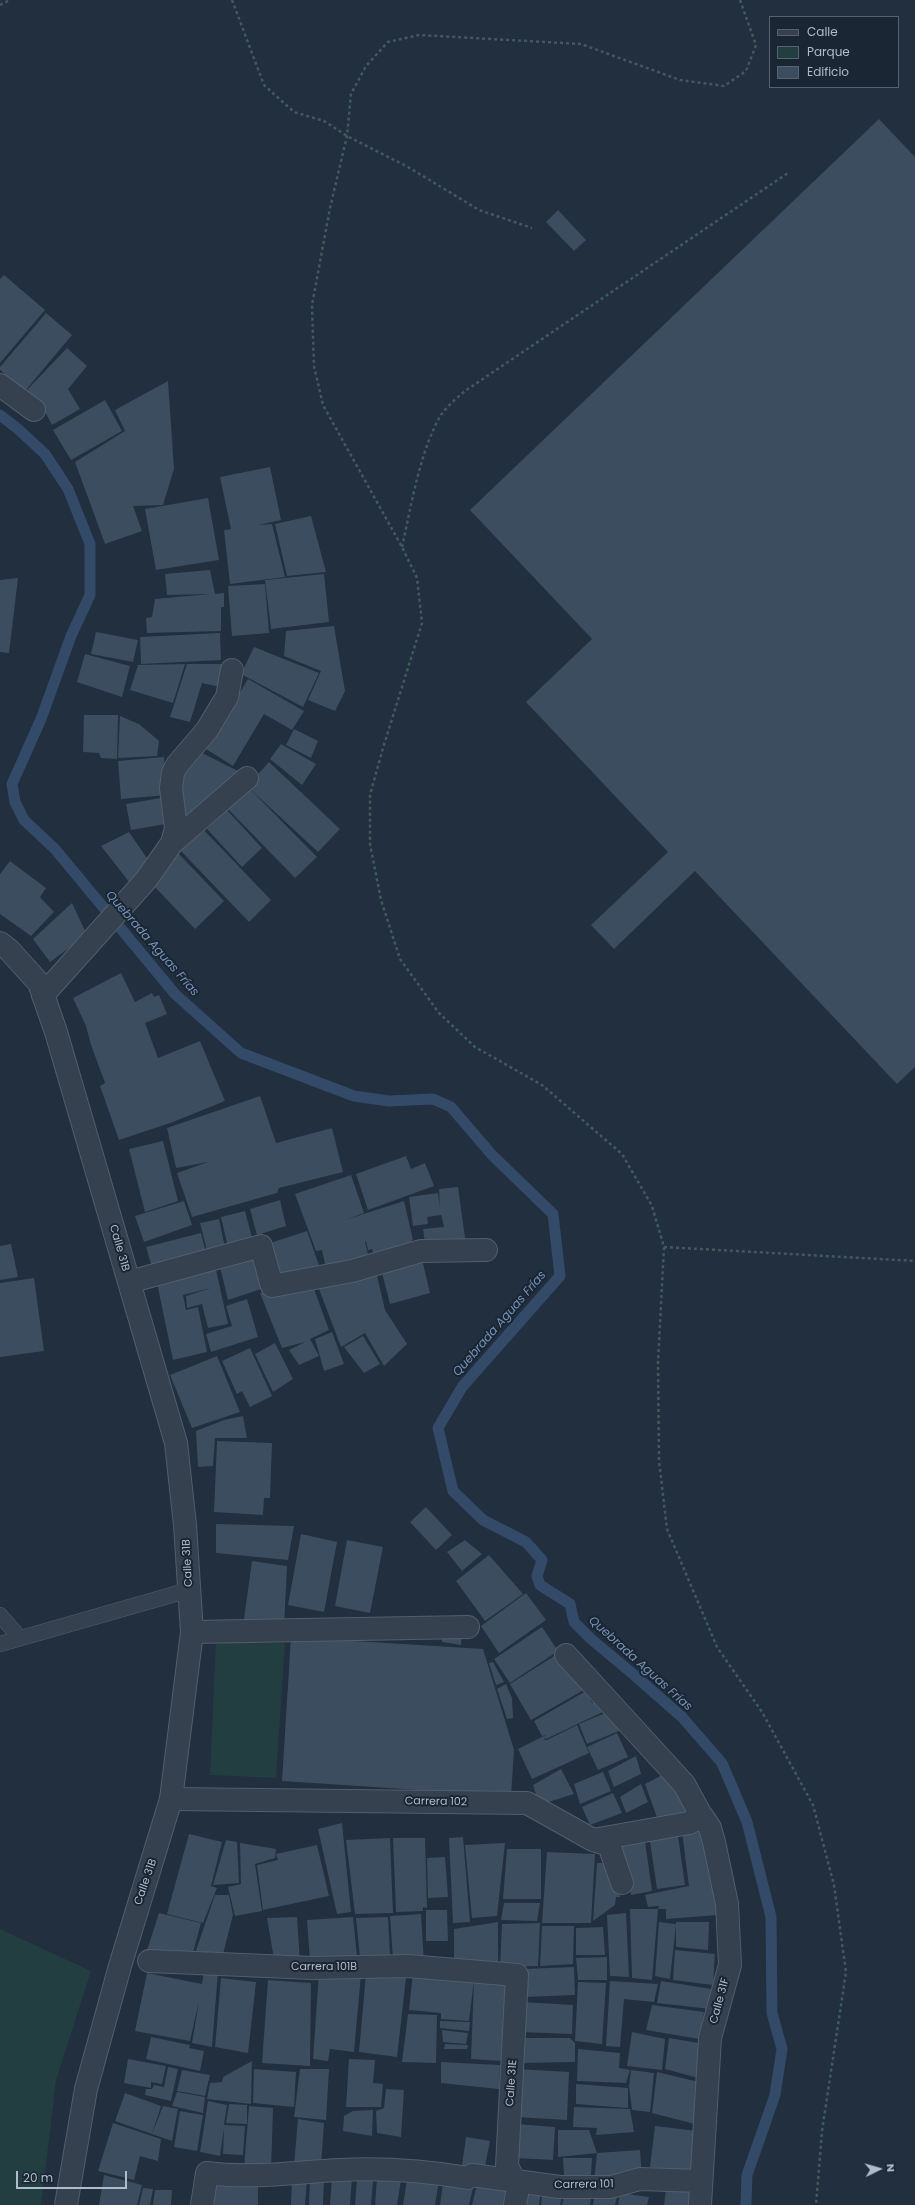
<!DOCTYPE html>
<html>
<head>
<meta charset="utf-8">
<style>
  body { margin:0 }
  #map { position:relative; width:915px; height:2205px; overflow:hidden; background:#212f3f; font-family:Poppins,sans-serif }
  canvas { display:block }
  .legend { position:absolute; left:769px; top:16px; width:130px; height:72px; box-sizing:border-box; background:#1a2634; border:1px solid #566270; margin:0; padding:5px 7px; list-style:none; font-size:12px; color:#b1bbca }
  .legend li { display:flex; align-items:center; gap:8px; height:20px }
  .legend b { width:20px; border:1px solid #566270 }
  .north { position:absolute; left:859px; top:2149px; width:40px; height:40px; -webkit-text-stroke:3px #1a2634; paint-order:stroke; rotate:85deg; font-size:11px; font-weight:700; line-height:16px; text-align:center; color:#b1bbca }
  .north::after { content:''; display:block; margin:auto; width:14px; height:18px; background:#b1bbca; clip-path:polygon(50% 0,100% 100%,50% 72%,0 100%) }
  .scale { position:absolute; left:16px; top:2171px; width:111px; height:18px; box-sizing:border-box; border:2px solid #b1bbca; border-top:0; padding-left:5px; font-size:12px; line-height:14px; white-space:nowrap; color:#b1bbca; -webkit-text-stroke:3px #1a2634; paint-order:stroke }
</style>
</head>
<body>
<div id="map">
<canvas width="915" height="2205"></canvas>
<ul class="legend">
<li><b style="height:5px;background:#35414f"></b>Calle</li>
<li><b style="height:11px;background:#233e40"></b>Parque</li>
<li><b style="height:11px;background:#3c4d5f"></b>Edificio</li>
</ul>
<div class="north">N</div>
<div class="scale">20 m</div>
</div>
<script>
const ctx = document.querySelector('canvas').getContext('2d');
ctx.lineJoin = 'round';
function paint(path, color) { ctx.fillStyle = color; ctx.fill(path, 'evenodd'); }
function stroke(path, color, width, dash) { ctx.strokeStyle = color; ctx.lineWidth = width; ctx.lineCap = dash ? 'butt' : 'round'; ctx.setLineDash(dash || []); ctx.stroke(path); }
function drawText(font, color, halo, rows, align = 'center') {
  ctx.font = font + ' Poppins,sans-serif'; ctx.lineWidth = 4; ctx.setLineDash([]); ctx.textBaseline = 'middle'; ctx.strokeStyle = halo; ctx.fillStyle = color; for (const [text, x, y, turn = 0] of rows) {
    ctx.save(); ctx.translate(x, y); ctx.rotate((+turn || 0) * Math.PI / 180); ctx.textAlign = isNaN(turn) ? turn : align; if (halo) ctx.strokeText(text, 0, 0); ctx.fillText(text, 0, 0); ctx.restore();
  }
}
paint(new Path2D(`
  M216 1641 285 1643 276 1778 210 1775Z
  M0 1929 91 1971 56 2080 41 2205H0Z`), '#233e40');
stroke(new Path2D(`
  M0 415 18 429 45 454 68 489 90 544V595L71 636 41 719 12 784 15 802 24 820 55 849 175 994 241 1053 354 1096 389 1101 433 1099 451 1107 492 1155 553 1214 560 1276 462 1387 438 1428 453 1491 483 1520 526 1542 542 1560 537 1576 540 1585 570 1604 574 1622 591 1639 633 1674 682 1717 722 1763 747 1822 771 1917 772 2013 782 2049 775 2095 747 2175 746 2205`), '#334a68', 11);
paint(new Path2D(`
  M879 119 915 157V1067L897 1084 695 871 614 949 591 925 668 852 526 702 592 639 470 510Z
  M558 210 586 240 574 251 546 222Z
  M4 275 45 310 0 363V279Z
  M46 313 72 335 25 391 0 370V367Z
  M67 348 87 366 68 389 80 409 52 425 41 404 27 390Z
  M168 381 174 469 163 505 133 506 142 531 105 544 75 462 125 431 115 410Z
  M105 400 122 431 71 460 53 430Z
  M270 467 281 520 258 525 272 524 285 577 230 584 224 530 231 529 220 477Z
  M208 498 219 560 156 570 145 509Z
  M311 516 326 572 287 576 275 524Z
  M210 570 215 594 224 593V607H221V631L147 633 146 618 152 617 155 599 210 594 167 595 165 574Z
  M324 574 329 622 271 629 265 580Z
  M18 578 9 653 0 652V580Z
  M265 584 269 633 232 636 228 586Z
  M334 626 345 691 335 711 308 700 321 671 284 656 286 631Z
  M96 632 138 640 133 662 91 654Z
  M220 633 221 660 141 664 140 637Z
  M254 647 319 673 303 707 241 674Z
  M85 654 130 666 122 697 77 682Z
  M185 664 173 703 130 690 138 665Z
  M187 664H230L220 687 202 683 190 722 170 717Z
  M248 679 304 711 292 730 264 714 233 766 206 749Z
  M84 715H118L117 759 101 758 99 753 83 752Z
  M120 716 139 724 159 741 157 756 118 758Z
  M294 729 318 741 311 758 286 745Z
  M281 744 316 764 302 785 270 759Z
  M198 751 246 775 187 824 176 786Z
  M164 757 167 795 121 799 118 761Z
  M269 762 340 829 318 852 249 788 317 857 295 878 227 808Z
  M166 797 171 823 131 830 126 804Z
  M227 810 262 848 242 867 207 829Z
  M201 827 271 900 249 922 178 848Z
  M129 832 149 861 133 887 101 846Z
  M177 852 224 901 195 929 152 884Z
  M10 861 46 888 40 897 54 912 31 936 0 914V874Z
  M72 903 87 935 50 962 33 939Z
  M121 973 135 1002 152 993 154 997 159 995 167 1014 145 1023 158 1058 200 1041 225 1101 173 1122 119 1140 100 1086 105 1083 91 1045 86 1026 73 998Z
  M260 1096 276 1143 332 1128 343 1172 279 1188 277 1193 192 1217 177 1173 208 1162 176 1168 167 1128Z
  M163 1141 178 1201 145 1212 129 1149Z
  M406 1156 411 1169 425 1163 434 1186 368 1210 356 1174Z
  M351 1175 364 1213 345 1220 404 1201 413 1240 411 1241 415 1258 376 1266 372 1249 368 1250 366 1241 365 1242 370 1262 327 1273 322 1250 316 1251 295 1194Z
  M458 1187 466 1245 426 1250 423 1229 444 1227 442 1218 441 1215 427 1217 428 1224 413 1226 409 1197 438 1193 440 1208 439 1189Z
  M280 1200 286 1226 257 1235 250 1209Z
  M184 1201 192 1225 144 1242 135 1216Z
  M245 1211 254 1245 229 1252 221 1217Z
  M219 1219 226 1252 209 1258 200 1223Z
  M307 1231 320 1268 278 1278 264 1245Z
  M201 1233 207 1257 153 1271 146 1247Z
  M11 1244 18 1277 0 1280V1246Z
  M259 1252 267 1287 228 1300 219 1263Z
  M422 1259 430 1293 390 1304 381 1269Z
  M215 1265 228 1324 208 1328 202 1304 187 1308 186 1296 211 1288 183 1295 186 1310 198 1307 207 1352 173 1360 156 1278Z
  M375 1267 385 1310 407 1344 384 1366 365 1333 341 1347 319 1289Z
  M34 1278 44 1351 0 1357V1283Z
  M311 1281 329 1330 310 1339 319 1356 299 1365 289 1350 305 1342 282 1348 260 1293 292 1288Z
  M247 1299 258 1337 211 1352 206 1334 232 1326 226 1306Z
  M332 1332 344 1364 324 1371 315 1339Z
  M363 1336 380 1364 364 1373 344 1347Z
  M275 1343 293 1379 273 1392 255 1354Z
  M250 1348 272 1396 250 1407 242 1391 237 1394 222 1361Z
  M217 1356 240 1412 192 1428 170 1375Z
  M243 1416 247 1438H215L213 1466 198 1467 196 1431 224 1420Z
  M217 1441 272 1443 270 1498H264L263 1515 214 1512Z
  M426 1507 452 1535 436 1550 410 1522Z
  M216 1524 294 1526 288 1560 216 1553Z
  M301 1534 337 1542 324 1612 288 1605Z
  M347 1540 383 1547 370 1613 335 1606Z
  M465 1540 482 1554 462 1571 447 1552Z
  M489 1555 523 1594 485 1621 456 1581Z
  M252 1561 287 1566 284 1627 243 1626Z
  M526 1593 546 1620 499 1653 481 1626Z
  M542 1627 558 1651 510 1683 494 1659Z
  M442 1630 462 1631 461 1645 442 1642Z
  M291 1637 483 1649 514 1750 511 1796 282 1781Z
  M559 1653 589 1687 531 1720 510 1684Z
  M493 1662 504 1682 496 1685 489 1663Z
  M506 1684 512 1698 513 1718 507 1719 497 1689Z
  M586 1691 592 1703 602 1698 609 1709 546 1739 544 1736 546 1735 542 1736 534 1721Z
  M610 1711 619 1731 587 1744 579 1724Z
  M577 1725 589 1753 532 1779 518 1749 544 1736 545 1739 543 1740H547Z
  M617 1733 628 1757 598 1770 587 1747Z
  M636 1756 641 1774 614 1787 608 1771Z
  M561 1769 574 1794 539 1805 533 1785Z
  M603 1772 611 1791 580 1804 574 1784Z
  M666 1773 687 1813 659 1823 645 1784Z
  M641 1784 648 1802 626 1813 620 1797Z
  M613 1793 622 1813 590 1825 582 1807Z
  M342 1823 351 1912 337 1914 318 1829Z
  M677 1829 685 1885 657 1889 649 1835Z
  M702 1829 718 1915 666 1919V1909H658L659 1906 648 1907 645 1895 689 1886 682 1832Z
  M189 1834 222 1842 211 1886 217 1888 203 1923 167 1914Z
  M644 1834 652 1891 631 1895 619 1842Z
  M463 1837 470 1922 453 1923 449 1838Z
  M390 1838 393 1913 355 1914 346 1840Z
  M393 1838H425L427 1908 423 1907V1911L396 1912Z
  M226 1840 237 1842 239 1883 213 1885Z
  M240 1843 276 1849 275 1858 255 1864 262 1911 235 1916 228 1887 241 1884Z
  M505 1843 497 1916 472 1918 465 1845Z
  M317 1845 329 1896 263 1910 257 1865 278 1860 276 1854Z
  M507 1849H541V1899H503Z
  M547 1852 595 1854 591 1923H542Z
  M445 1857 448 1897 428 1898 427 1858Z
  M597 1863H611L620 1897H616L615 1905 593 1921Z
  M215 1895H229L233 1915 222 1958 194 1956Z
  M504 1903H540L537 1921 501 1920Z
  M630 1909H658L652 1980 632 1978Z
  M426 1910H447L448 1941H426Z
  M159 1913 201 1923 192 1956 147 1950Z
  M626 1913 629 1977 610 1976 607 1915Z
  M421 1914 424 1962 393 1959 390 1916Z
  M297 1917 300 1962 274 1959 267 1918Z
  M353 1917 357 1956 310 1961 307 1920Z
  M388 1917 390 1955 360 1958 356 1918Z
  M498 1922V1969L454 1967V1929Z
  M659 1922 676 1924V1922H709L708 1950 676 1947V1925L670 1979 655 1976Z
  M540 1923 538 1966 500 1967 502 1924Z
  M542 1926H574L573 1964 540 1966Z
  M603 1927 605 1955H576V1928Z
  M675 1950 715 1954 713 1985 673 1980Z
  M607 1957V1980H578L576 1958Z
  M574 1967 575 1995 525 1997 524 1969Z
  M204 1971 218 1972 212 2047 192 2043 199 2001 190 2041 135 2031 147 1973 202 1984Z
  M413 1972 508 1979 502 2061 471 2059 474 1980 469 2021 441 2019V2013L409 2010Z
  M319 1973 361 1975 354 2052 330 2049 328 2061 313 2059Z
  M366 1974 406 1978 397 2057 359 2052Z
  M221 1978 256 1982 248 2053 215 2047Z
  M268 1980 311 1983 310 2066 262 2063Z
  M610 1981 658 1984 654 2002 624 1999 620 2047 606 2046Z
  M661 1981 712 1989 710 2009 657 2003Z
  M578 1982 606 1983 602 2044 575 2041Z
  M522 2002 573 2005 572 2034 520 2032Z
  M652 2005 704 2012 699 2039 646 2030Z
  M408 2014 437 2015 436 2063 402 2062Z
  M440 2021 470 2022 469 2031 440 2028Z
  M442 2030 468 2033 466 2044 443 2042Z
  M632 2032 665 2039 662 2070 627 2066Z
  M151 2037 190 2045 189 2048 204 2051 200 2071 146 2059Z
  M520 2038H570L575 2043V2062L520 2063Z
  M669 2038 705 2044 702 2079 665 2069Z
  M445 2044 468 2045 467 2049H444Z
  M578 2049 620 2053 619 2068 630 2070 626 2083 577 2081Z
  M128 2059 166 2066 162 2084 151 2082V2088L124 2083Z
  M349 2059 375 2060 373 2083 383 2084 381 2107H346Z
  M252 2061 251 2104 207 2099 210 2083 222 2082 223 2077Z
  M441 2062 500 2065 499 2089 441 2083Z
  M168 2067 178 2069 171 2101 145 2095 146 2089H152L154 2085 164 2087Z
  M254 2069 296 2072 294 2107 253 2103Z
  M300 2069H329L326 2120 294 2117Z
  M518 2069 569 2072 567 2120 516 2117Z
  M182 2070 210 2075 205 2096 177 2091Z
  M631 2070 654 2073 650 2112 632 2110 629 2086Z
  M657 2072 703 2083 699 2125 652 2113Z
  M576 2084 628 2088V2108L576 2104Z
  M386 2089 404 2090 401 2137 377 2133 376 2111 384 2108Z
  M177 2092 205 2097 203 2113 172 2106Z
  M125 2093 161 2106 152 2134 115 2121Z
  M208 2101 227 2105 224 2125 245 2126 243 2155 223 2154 224 2128 220 2156 200 2152Z
  M229 2104 247 2105V2124L226 2123Z
  M163 2106 178 2109 172 2141 152 2134Z
  M249 2106 273 2108 271 2171 244 2168Z
  M574 2107 630 2109 634 2132 596 2135 597 2128 573 2127Z
  M373 2110 372 2136 343 2131 344 2116 353 2111Z
  M180 2111 203 2115 197 2151 174 2147Z
  M298 2119 324 2123 321 2166 294 2165Z
  M113 2123 161 2139 158 2161 140 2156 134 2180 98 2171Z
  M516 2124 555 2127 553 2160 514 2158Z
  M655 2126 697 2131 692 2173 650 2167Z
  M558 2130H589L597 2153 640 2150 642 2177 594 2181 597 2153 558 2157Z
  M466 2137 490 2141 484 2171 462 2166Z
  M563 2158H592L591 2175H564Z
  M104 2175 142 2185 137 2205H99Z
  M332 2177 352 2178 350 2205H330Z
  M310 2178 324 2179 323 2205H309Z
  M377 2178 401 2180 397 2205H375Z
  M292 2179 307 2180 305 2205H291Z
  M357 2179 373 2181 371 2205H355Z
  M407 2180 439 2181 435 2205H403Z
  M478 2180 515 2189 511 2205H472Z
  M667 2182 694 2186 692 2205H664Z
  M211 2183 258 2187V2205H208Z
  M443 2183 473 2188 469 2205H440Z
  M522 2187 541 2189 539 2205H519Z
  M143 2188 153 2189 150 2205H139Z
  M543 2188 563 2190 560 2205H541Z
  M566 2189 592 2192 590 2205H562Z
  M155 2190H172L171 2205H153Z
  M595 2192 618 2193 615 2205H593Z
  M620 2193 649 2197 647 2205H618Z`), '#3c4d5f');
const service = new Path2D(`
  M0 1615 20 1638
  M0 1644 189 1590`);
const minor = new Path2D(`
  M0 385 34 410
  M172 843 247 778
  M43 995 146 880 172 843 176 828 171 788 173 773 177 765 207 730 222 705 227 697 232 670
  M192 1632 468 1627
  M566 1655 684 1784 703 1819
  M171 1799 527 1803 593 1840 689 1823 702 1816 710 1828 714 1842 727 1904 730 1965 710 2038 700 2205
  M593 1840 609 1845 622 1883
  M149 1961 313 1968 408 1966 517 1975 507 2166 518 2188 515 2205
  M202 2205 207 2173C251 2179 296 2172 340 2170 382 2168 426 2171 468 2178L472 2175 560 2187H611L640 2179 701 2181`);
const tertiary = new Path2D(`
  M0 943 9 950 39 983 56 1032 176 1443 185 1525 192 1632 171 1799 120 1966 86 2089 66 2205
  M129 1282 261 1246 272 1286 352 1271 421 1251 486 1250`);
stroke(service, '#535e6d', 16);
stroke(minor, '#535e6d', 24);
stroke(tertiary, '#535e6d', 24);
stroke(new Path2D(`
  M232 0 264 85 294 112 324 121 347 136 408 167 479 210 532 228
  M740 0 756 45 746 71 724 86 680 80 581 44 419 35 388 42 366 66 351 94 347 136 330 208 312 305 314 366 323 405 402 547 417 578 422 623 383 748 370 795V844L381 900 400 959 439 1013 475 1047 542 1085 622 1154 652 1206 664 1247 658 1363 659 1461 667 1529 717 1647 762 1712 813 1805 834 1885 846 1972 822 2131 816 2205
  M0 5 10 0
  M402 547C411 507 420 450 441 415 447 406 457 398 465 391L788 173
  M664 1247 915 1261`), '#415b5d', 2.5, [3, 3]);
stroke(service, '#35414f', 15);
stroke(minor, '#35414f', 22);
stroke(tertiary, '#35414f', 22);
drawText('11px', '#b1bbca', '#1a2634', [
  ["Calle 31B",119,1248,74],
  ["Calle 31B",188,1563,-93],
  ["Carrera 102",436,1802,1],
  ["Calle 31B",146,1882,-71],
  ["Carrera 101B",324,1967],
  ["Calle 31F",720,2001,-75],
  ["Calle 31E",512,2083,-86],
  ["Carrera 101",584,2185,-1]
]);
drawText('italic 12px', '#7592b5', '#1a2634', [
  ["Quebrada Aguas Frías",152,944,49],
  ["Quebrada Aguas Frías",500,1324,-49],
  ["Quebrada Aguas Frías",640,1664,42]
]);
</script>
</body>
</html>
